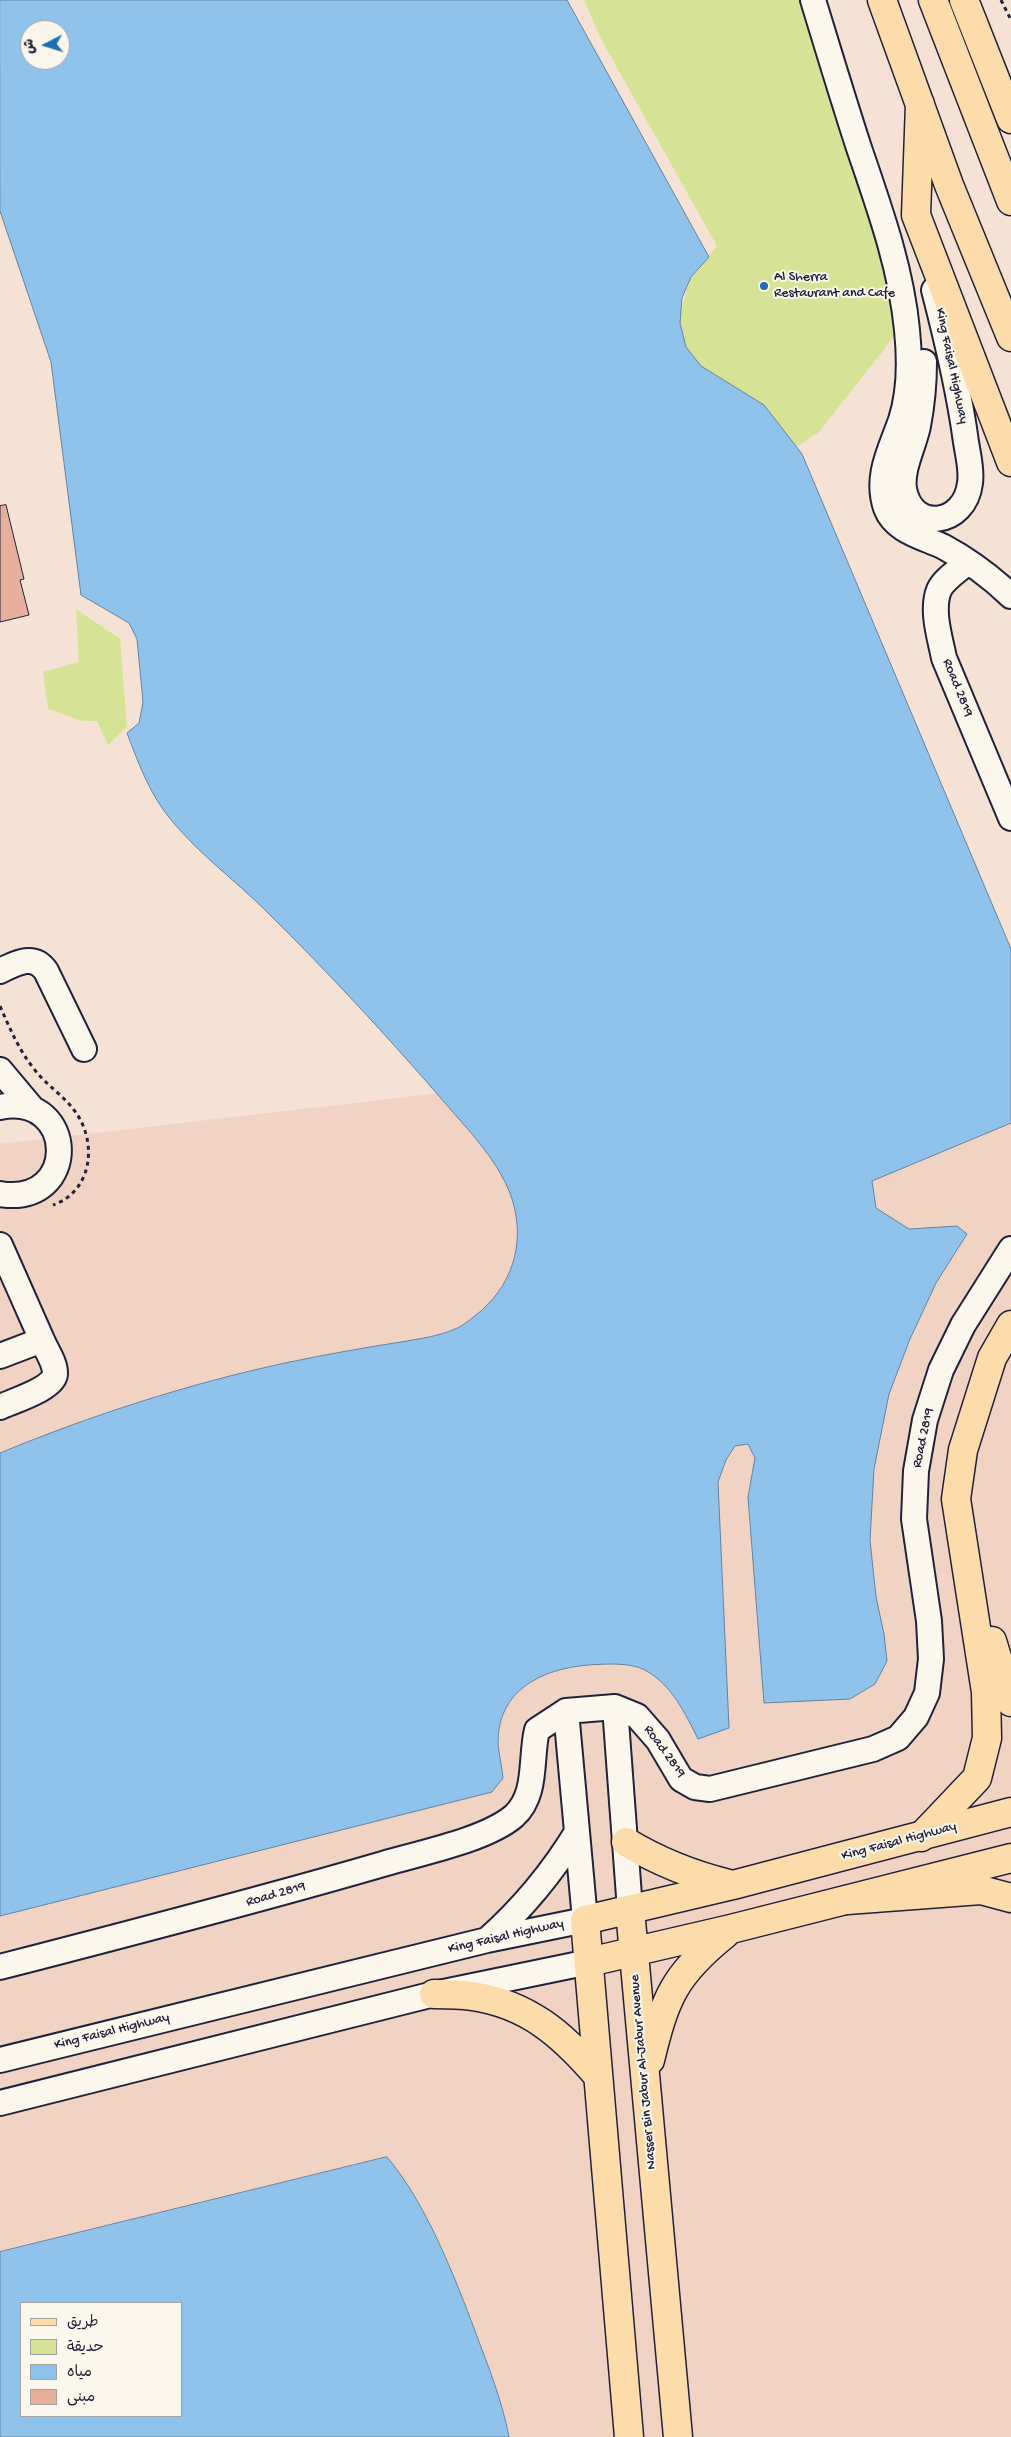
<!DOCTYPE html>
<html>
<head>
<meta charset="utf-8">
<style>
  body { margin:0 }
  #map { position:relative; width:1011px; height:2437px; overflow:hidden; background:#f5e2d4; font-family:"Gochi Hand","Playpen Sans Arabic",sans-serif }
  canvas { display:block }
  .legend { position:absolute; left:20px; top:2302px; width:162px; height:115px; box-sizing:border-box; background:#fbf7ec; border:1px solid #a4a2a5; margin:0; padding:6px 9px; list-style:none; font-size:15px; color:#22223b }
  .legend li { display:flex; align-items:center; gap:10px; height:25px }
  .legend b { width:25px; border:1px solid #a4a2a5 }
  .north { position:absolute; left:20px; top:20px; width:50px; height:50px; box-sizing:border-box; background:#fbf7ec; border:1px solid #a4a2a5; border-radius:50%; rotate:265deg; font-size:14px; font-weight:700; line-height:20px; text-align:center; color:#22223b }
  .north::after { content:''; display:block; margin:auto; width:18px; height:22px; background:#1f6fb2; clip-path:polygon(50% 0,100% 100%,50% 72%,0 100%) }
</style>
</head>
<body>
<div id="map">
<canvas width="1011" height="2437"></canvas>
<ul class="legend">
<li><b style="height:6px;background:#fddcac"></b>طريق</li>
<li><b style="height:14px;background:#d6e295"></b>حديقة</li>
<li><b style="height:14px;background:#8fc3ec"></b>مياه</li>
<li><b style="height:14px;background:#e7b09c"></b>مبنى</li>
</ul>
<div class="north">ش</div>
</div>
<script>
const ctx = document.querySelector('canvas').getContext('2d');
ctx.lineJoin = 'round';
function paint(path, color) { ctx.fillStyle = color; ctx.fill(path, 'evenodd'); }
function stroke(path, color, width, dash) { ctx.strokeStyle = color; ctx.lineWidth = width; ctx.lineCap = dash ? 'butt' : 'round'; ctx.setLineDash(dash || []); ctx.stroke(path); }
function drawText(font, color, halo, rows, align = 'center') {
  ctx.font = font + ' "Gochi Hand",sans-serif'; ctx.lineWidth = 4; ctx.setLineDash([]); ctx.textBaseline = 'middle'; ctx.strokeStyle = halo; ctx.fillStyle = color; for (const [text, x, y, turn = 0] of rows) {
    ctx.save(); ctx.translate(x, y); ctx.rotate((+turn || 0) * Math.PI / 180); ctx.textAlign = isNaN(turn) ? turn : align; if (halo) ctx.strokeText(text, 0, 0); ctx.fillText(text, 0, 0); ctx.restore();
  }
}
paint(new Path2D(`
  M1011 1027V2437H0V1144ZM21 2303H181V2416H21Z`), '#f1d3c3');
paint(new Path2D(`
  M584 0H817L911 315 819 432 796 447 764 405 701 366 686 347 680 323 681 311 690 280 717 246 602 41Z
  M76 609 120 639 127 727 108 745 97 721H83L48 709 43 672 79 662Z`), '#d6e295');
const water = new Path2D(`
  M0 0H567L709 257 691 277 682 298 680 323 686 347 701 366 764 405 802 454 1011 949V1123L872 1181 876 1208 909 1229 957 1226 967 1234 936 1283 910 1339 889 1394 874 1469 870 1540 876 1597 884 1634 887 1661 875 1684 850 1699 764 1703 748 1497 755 1458 748 1444 735 1446 726 1460 718 1482 729 1728 698 1739C685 1713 672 1685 645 1670 629 1662 606 1664 588 1665 542 1669 497 1690 498 1744 499 1755 502 1767 503 1778L492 1792 0 1916V1453C92 1415 188 1384 285 1363 323 1355 362 1348 401 1342 419 1339 439 1336 455 1329 465 1325 473 1317 481 1311 516 1280 526 1236 510 1193 496 1158 469 1131 445 1103 388 1037 328 972 266 911 235 880 200 855 172 821 150 795 139 765 127 733L139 723 143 702 137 639 129 623 81 595 51 362 0 211ZM30 30H60V60H30Z
  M387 2157C426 2203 454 2275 475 2331 488 2366 502 2400 509 2437H0V2252ZM21 2303H181V2416H21Z`);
paint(water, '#8fc3ec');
stroke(water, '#6383a5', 1);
const building = new Path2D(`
  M6 505 24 579 20 580 29 615 0 622V506Z`);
paint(building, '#e7b09c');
stroke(building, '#22223b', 1);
const minor = new Path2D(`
  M813 0C828 49 843 99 859 148 879 207 901 267 907 330 910 359 910 392 901 420 891 449 875 476 886 508 895 532 924 537 944 547 968 560 991 577 1011 596
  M924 362C924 384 922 405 918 426 914 446 901 469 904 489 912 533 965 526 970 483 972 470 968 455 966 442 959 390 947 340 934 290
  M968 562C959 570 944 579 939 590 931 610 940 638 944 658L1011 818
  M0 971C16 963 34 953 46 971L84 1049
  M0 1070 31 1107
  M0 1107C77 1092 80 1207 0 1194
  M0 1245 42 1340 0 1356
  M0 1407C13 1401 56 1388 55 1373 55 1362 46 1350 42 1340
  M615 1707 630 1910
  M487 1940C523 1908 552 1873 577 1832
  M0 1967C128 1934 256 1901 383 1864 420 1853 486 1840 514 1816 538 1794 530 1758 537 1730L566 1711 615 1707 637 1716 658 1740 681 1779 695 1787 710 1789 873 1749 898 1738 916 1717 927 1693 931 1659 929 1621 914 1519 916 1471 925 1420 941 1370 963 1325 1011 1249
  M0 2060 487 1940 585 1920 566 1711
  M0 2103 434 1994 589 1962`);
const major = new Path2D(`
  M964 0 1011 119
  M626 1842C659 1862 692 1875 729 1884
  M630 1910 678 2437
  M589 1962 731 1929 1011 1858
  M434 1994C446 1994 460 1994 472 1996 528 2004 563 2035 598 2076
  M650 2060C665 1998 674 1975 725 1934
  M629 2437 585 1920 733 1885 1011 1812`);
const highway = new Path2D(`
  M882 0 949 185 1011 337
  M933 0 1011 201
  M920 104 916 215 1011 462
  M992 1641 1011 1702
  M921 1837 977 1778 987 1738 986 1692 956 1499 963 1450 992 1358 1011 1325
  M847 1900 981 1890 1011 1898`);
stroke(minor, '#22223b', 28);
stroke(major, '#22223b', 31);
stroke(highway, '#22223b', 31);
stroke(new Path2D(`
  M1001 0 1011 20
  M0 1006C10 1029 19 1050 34 1069 46 1085 63 1095 74 1110 98 1141 93 1191 53 1205`), '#22223b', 3, [4, 4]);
stroke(minor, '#fbf7ec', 24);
stroke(major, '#fddcac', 28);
stroke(highway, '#fddcac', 28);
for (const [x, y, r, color] of [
  [764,286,5,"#1f6fb2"]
]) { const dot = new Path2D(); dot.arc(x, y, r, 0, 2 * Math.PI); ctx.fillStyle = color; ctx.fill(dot); stroke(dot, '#fbf7ec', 2); }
drawText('14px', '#22223b', '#fbf7ec', [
  ["Al Sherra",774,278],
  ["Restaurant and Cafe",774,294]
], 'left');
drawText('14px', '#22223b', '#fbf7ec', [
  ["King Faisal Highway",951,366,78],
  ["Road 2819",957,688,68],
  ["Road 2819",924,1438,-78],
  ["Road 2819",664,1752,54],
  ["King Faisal Highway",899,1842,-15],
  ["Road 2819",276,1895,-16],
  ["King Faisal Highway",506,1937,-13],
  ["King Faisal Highway",112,2032,-14],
  ["Nasser Bin Jabur Al-Jabur Avenue",644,2072,-95]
]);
</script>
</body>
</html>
